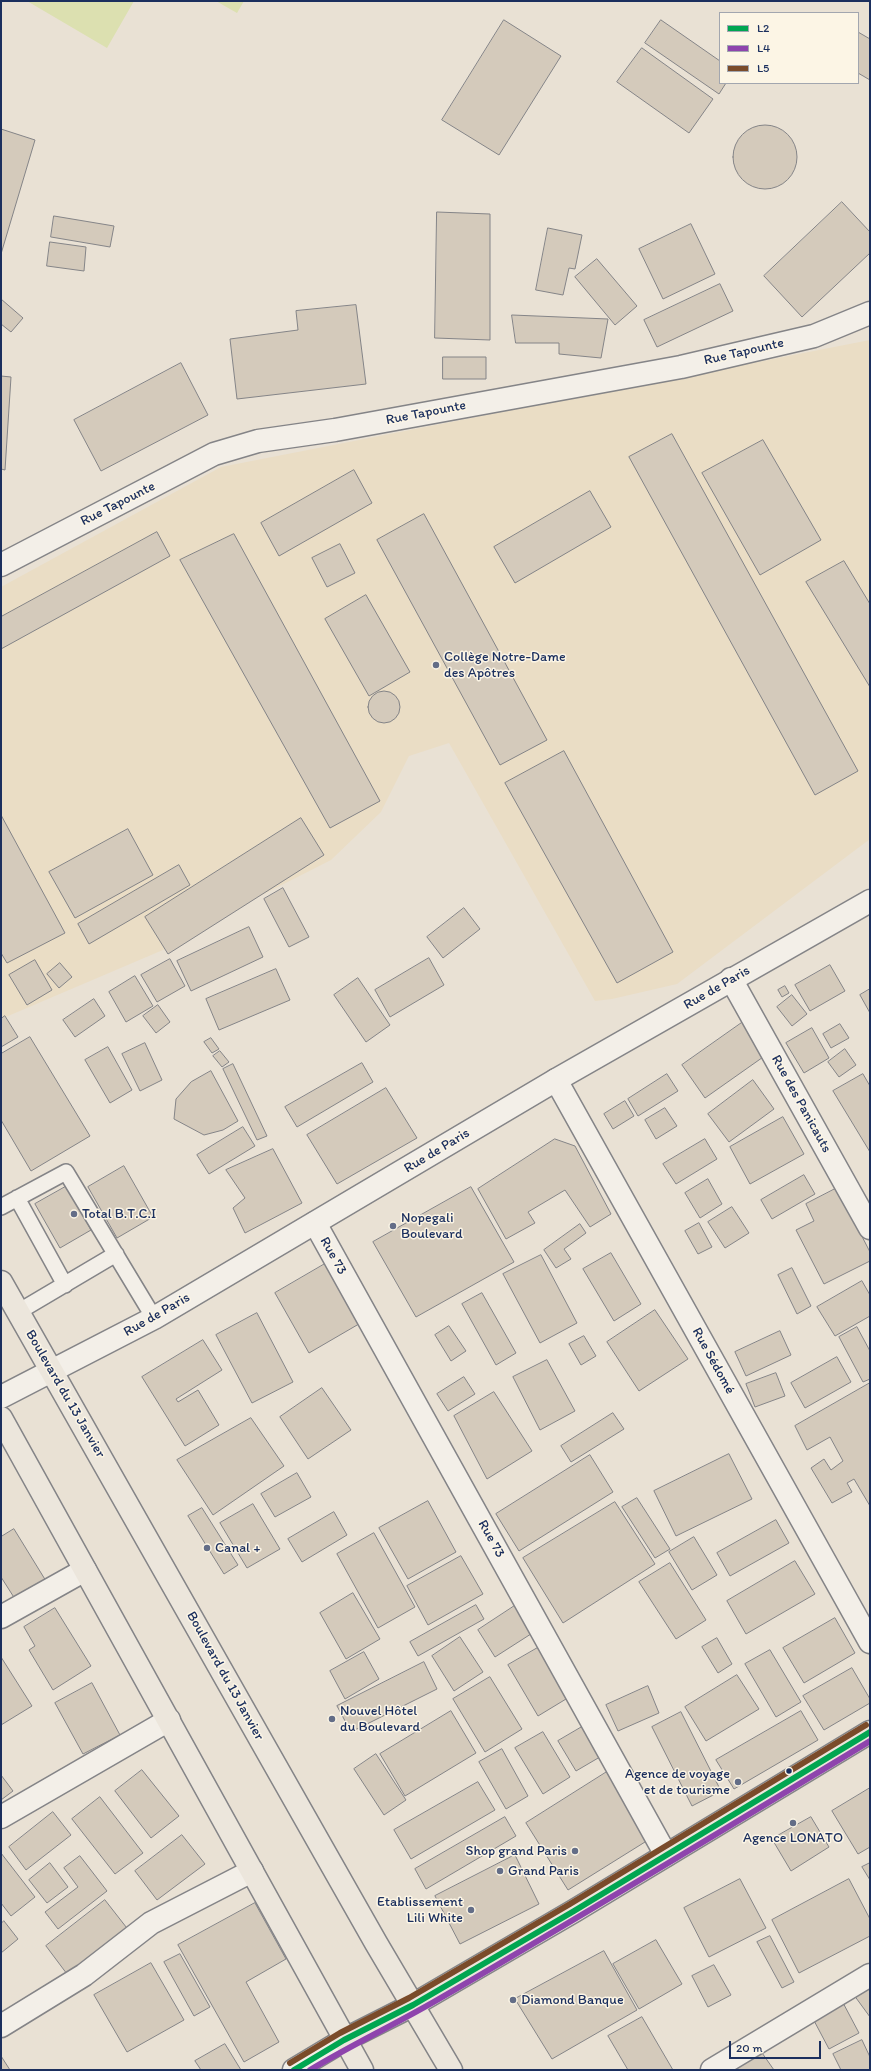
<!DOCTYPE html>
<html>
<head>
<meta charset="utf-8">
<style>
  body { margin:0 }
  #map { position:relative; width:871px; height:2071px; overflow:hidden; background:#e9e1d4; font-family:Itim,sans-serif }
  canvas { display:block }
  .frame { position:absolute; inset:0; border:2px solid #1b2f5e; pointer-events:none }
  .legend { position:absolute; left:719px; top:12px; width:140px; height:72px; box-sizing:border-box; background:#fcf5e5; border:1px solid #a2a6af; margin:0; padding:5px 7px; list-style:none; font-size:12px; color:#1b2f5e }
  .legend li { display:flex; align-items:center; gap:8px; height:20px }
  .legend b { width:20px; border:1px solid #a2a6af }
  .scale { position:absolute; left:729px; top:2041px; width:92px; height:18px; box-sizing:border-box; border:2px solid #1b2f5e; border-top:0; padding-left:5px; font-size:12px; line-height:14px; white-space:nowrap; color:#1b2f5e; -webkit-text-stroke:3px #fcf5e5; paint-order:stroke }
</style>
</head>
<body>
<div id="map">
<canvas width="871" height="2071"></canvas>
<div class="frame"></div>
<ul class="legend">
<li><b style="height:5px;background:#00a651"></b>L2</li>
<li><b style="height:5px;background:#8e44ad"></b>L4</li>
<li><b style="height:5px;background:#7a4b2a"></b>L5</li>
</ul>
<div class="scale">20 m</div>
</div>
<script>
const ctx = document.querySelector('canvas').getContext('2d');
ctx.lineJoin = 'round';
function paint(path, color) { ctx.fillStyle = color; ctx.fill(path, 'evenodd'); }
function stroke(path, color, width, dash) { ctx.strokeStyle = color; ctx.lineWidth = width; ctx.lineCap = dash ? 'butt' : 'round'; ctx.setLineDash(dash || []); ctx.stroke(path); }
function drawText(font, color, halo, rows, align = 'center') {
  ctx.font = font + ' Itim,sans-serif'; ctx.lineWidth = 3; ctx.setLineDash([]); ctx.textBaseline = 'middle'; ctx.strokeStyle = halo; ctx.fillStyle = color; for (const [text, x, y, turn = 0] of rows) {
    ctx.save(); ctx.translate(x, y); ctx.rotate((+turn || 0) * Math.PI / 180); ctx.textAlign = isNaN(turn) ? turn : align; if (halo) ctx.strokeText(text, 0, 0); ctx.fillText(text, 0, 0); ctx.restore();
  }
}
paint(new Path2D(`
  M870 340V839L677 984 612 999 595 1001 449 743 409 756 381 812 331 860 260 896 191 938 1 1019V587L221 467Z`), '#eaddc5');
paint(new Path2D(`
  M27 1H134L107 48Z
  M216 1H244L237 13Z`), '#dce0b0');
const building = new Path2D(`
  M504 20 561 56 499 155 442 120Z
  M661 20 720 61V83H726L719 94 645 43Z
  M858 32 870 39V80L858 73Z
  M642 48 713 99 689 133 617 82Z
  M733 157a32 32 0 1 1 64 0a32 32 0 1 1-64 0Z
  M1 129 35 140 1 254Z
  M842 202 870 232V253L802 317 764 276Z
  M437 212 490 214V340L435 338Z
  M54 216 114 226 110 247 51 237Z
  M691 224 715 274 663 299 639 249Z
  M548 228 582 235 575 269 569 268 563 295 536 290Z
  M50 242 86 247 84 271 47 266Z
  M597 259 637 306 615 325 575 277Z
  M720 284 733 311 657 347 644 320Z
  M1 299 23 318 11 332 1 324Z
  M356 305 366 384 237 399 230 339 298 330 296 311Z
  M512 315 608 319 601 358 559 354V343H516Z
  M443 357H486V379H443Z
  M181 363 208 415 101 471 74 420Z
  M1 376 11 377 5 470 1 469Z
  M672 434 858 771 815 795 629 457Z
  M763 440 821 540 760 575 702 473Z
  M354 470 372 503 279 556 261 523Z
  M590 491 611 527 515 583 494 547Z
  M424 514 547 740 500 765 377 540Z
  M157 532 170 556 1 649V617Z
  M234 534 380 801 330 828 180 560Z
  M340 544 355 573 327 587 312 558Z
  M844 561 870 604V687L806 582Z
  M366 595 410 672 369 696 325 619Z
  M368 707a16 16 0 1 1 32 0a16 16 0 1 1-32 0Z
  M564 751 673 952 617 983 505 783Z
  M1 815 65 933 7 963 1 953Z
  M301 818 324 855 168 954 145 917Z
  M128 829 153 875 75 918 49 872Z
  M179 865 190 885 89 944 78 924Z
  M283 888 309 937 289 947 264 899Z
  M464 908 480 929 443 958 427 937Z
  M249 927 263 957 191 991 177 961Z
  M429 958 444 985 390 1017 375 990Z
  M170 959 185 986 157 1002 141 975Z
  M35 960 52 990 27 1005 9 975Z
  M60 963 72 977 59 988 47 974Z
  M830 965 845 991 810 1011 795 985Z
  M276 969 290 1000 219 1030 206 999Z
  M135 976 153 1006 126 1022 109 992Z
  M358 978 390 1025 366 1042 334 995Z
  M785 986 789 993 782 997 778 990Z
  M870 989V1013L860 995Z
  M792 995 807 1014 792 1026 777 1007Z
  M94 999 105 1016 75 1037 63 1020Z
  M158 1005 170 1022 156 1033 143 1016Z
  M5 1016 18 1037 1 1047V1019Z
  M743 1022 766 1055 705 1098 682 1065Z
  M840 1024 849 1038 831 1048 823 1034Z
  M812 1028 829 1058 804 1073 786 1043Z
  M30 1037 90 1136 31 1171 1 1120V1054Z
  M211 1038 219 1049 212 1053 204 1042Z
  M145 1043 162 1080 140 1091 122 1054Z
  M108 1047 132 1090 110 1103 85 1060Z
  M845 1049 856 1065 839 1077 828 1062Z
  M220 1051 229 1062 222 1067 213 1056Z
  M362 1063 373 1082 297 1127 285 1107Z
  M233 1064 267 1136 257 1140 223 1069Z
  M211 1071 238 1121 223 1130 204 1135 174 1119 176 1099 191 1082Z
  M667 1074 678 1091 638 1116 628 1099Z
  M863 1074 870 1086V1152L833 1091Z
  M753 1080 774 1109 729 1142 708 1114Z
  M386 1088 417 1138 337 1184 307 1135Z
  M625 1101 634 1116 613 1129 604 1114Z
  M665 1108 677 1126 656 1139 645 1120Z
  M783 1117 804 1154 750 1184 730 1147Z
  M243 1127 255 1146 209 1174 197 1155Z
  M555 1139 575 1146 611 1214 590 1227 565 1190 528 1212 535 1223 506 1239 478 1189Z
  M705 1139 717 1159 676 1184 663 1164Z
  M273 1149 302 1203 245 1233 233 1208 245 1198 226 1170Z
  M124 1166 153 1217 117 1238 88 1187Z
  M804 1175 815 1194 772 1219 761 1200Z
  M708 1179 722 1204 700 1218 685 1193Z
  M67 1186 91 1230 60 1248 35 1204Z
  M471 1187 514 1262 416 1317 373 1242Z
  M837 1188 870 1252V1261L824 1284 796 1230 814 1221 806 1204Z
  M732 1207 749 1233 725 1248 708 1222Z
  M699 1223 712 1247 698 1254 685 1231Z
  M580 1224 586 1233 564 1249 571 1259 556 1268 544 1250Z
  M611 1253 641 1304 614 1321 583 1269Z
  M541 1255 577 1323 540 1343 503 1274Z
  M330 1261 364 1321 309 1353 275 1293Z
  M792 1268 811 1306 797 1314 778 1275Z
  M862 1281 870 1295V1316L835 1336 817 1307Z
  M482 1293 516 1353 496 1365 462 1304Z
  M655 1310 688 1359 639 1391 607 1342Z
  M257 1313 293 1382 252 1403 216 1335Z
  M449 1326 466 1351 451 1361 435 1335Z
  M857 1327 870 1351V1379L863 1382 839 1337Z
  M780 1331 791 1355 746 1376 735 1352Z
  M584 1336 596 1356 581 1365 569 1344Z
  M203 1340 222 1370 176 1399 178 1402 198 1390 219 1425 185 1446 142 1377Z
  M837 1357 851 1382 805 1408 791 1383Z
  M547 1360 575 1411 540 1430 513 1377Z
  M776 1373 785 1396 755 1407 746 1384Z
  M464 1377 475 1394 448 1411 437 1394Z
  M870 1383V1506L854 1479 847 1483 852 1492 832 1503 811 1468 824 1459 831 1470 843 1461 830 1437 807 1450 795 1426Z
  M322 1388 351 1430 308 1459 280 1417Z
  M494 1392 532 1451 487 1479 454 1416Z
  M613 1413 624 1429 571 1462 561 1446Z
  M251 1418 284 1466 213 1515 177 1460Z
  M729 1454 752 1499 676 1536 654 1491Z
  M590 1455 613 1492 519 1551 496 1514Z
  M297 1473 311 1497 275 1517 261 1494Z
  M637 1498 670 1549 655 1558 622 1507Z
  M428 1501 456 1552 408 1579 379 1528Z
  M615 1502 655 1564 563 1623 523 1558Z
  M253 1504 280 1549 247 1568 220 1523Z
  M202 1508 238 1565 224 1574 188 1516Z
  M334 1512 347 1535 302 1562 288 1539Z
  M776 1520 789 1543 730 1576 717 1553Z
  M14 1529 46 1581 15 1599 1 1577V1537Z
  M374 1533 415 1607 378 1628 337 1554Z
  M694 1537 717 1575 692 1590 669 1552Z
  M461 1556 483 1594 428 1625 407 1586Z
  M795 1561 815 1594 746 1634 727 1601Z
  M670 1563 706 1620 676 1639 639 1582Z
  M353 1593 380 1639 346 1659 320 1613Z
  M476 1605 484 1619 418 1656 410 1642Z
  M516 1605 534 1632 495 1657 478 1630Z
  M55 1608 91 1666 53 1690 29 1650 35 1646 24 1627Z
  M835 1618 855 1653 804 1683 783 1648Z
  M460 1637 483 1672 454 1691 432 1656Z
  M717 1638 732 1664 718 1673 702 1647Z
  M541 1646 571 1696 538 1716 508 1665Z
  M770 1650 801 1702 776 1717 745 1664Z
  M364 1652 379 1679 345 1699 330 1671Z
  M1 1657 32 1706 1 1725Z
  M424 1662 437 1689 351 1732 337 1706Z
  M852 1668 870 1699V1703L824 1730 803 1696Z
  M737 1675 759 1709 706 1741 685 1707Z
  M490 1677 522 1729 485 1752 453 1699Z
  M92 1683 120 1735 83 1754 55 1703Z
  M648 1686 659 1713 618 1731 606 1705Z
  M451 1711 476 1753 405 1796 380 1754Z
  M801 1711 818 1740 734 1789 716 1760Z
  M681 1712 721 1791 692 1806 652 1727Z
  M587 1724 605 1754 576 1771 558 1741Z
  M543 1732 570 1777 543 1794 515 1748Z
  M502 1749 528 1796 506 1809 479 1762Z
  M376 1754 406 1800 384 1815 354 1769Z
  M142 1770 179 1816 151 1838 115 1791Z
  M610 1770 653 1837 568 1890 526 1823Z
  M1 1775 13 1791 1 1800Z
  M478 1782 495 1810 411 1859 394 1830Z
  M870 1788V1847L858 1854 832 1811Z
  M100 1797 143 1853 115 1874 72 1819Z
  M53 1812 71 1835 26 1870 9 1847Z
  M505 1817 516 1836 426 1889 415 1869Z
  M811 1817 829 1847 791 1871 772 1839Z
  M182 1835 205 1864 157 1900 135 1871Z
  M1 1853 35 1897 11 1916 1 1903Z
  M515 1855 539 1904 460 1944 435 1896Z
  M80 1856 107 1891 58 1929 45 1912 78 1887 64 1868Z
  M50 1863 68 1887 47 1903 29 1880Z
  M870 1863V1880L862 1867Z
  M740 1879 766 1928 709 1957 684 1908Z
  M849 1879 870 1919V1936L799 1973 772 1920Z
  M105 1900 130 1932 70 1978 46 1946Z
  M255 1903 286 1959 246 1982 279 2042 244 2062 178 1945Z
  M4 1921 18 1939 1 1953V1924Z
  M770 1936 794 1982 782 1988 757 1942Z
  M656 1940 682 1984 639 2009 613 1964Z
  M604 1951 637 2010 552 2059 515 1999Z
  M180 1954 210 2007 194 2016 164 1962Z
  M151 1963 184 2020 127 2052 94 1995Z
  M714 1965 731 1995 708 2007 692 1976Z
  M870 1979V2017L851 1991Z
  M841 1999 859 2033 829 2049 811 2015Z
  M642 2017 673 2070H628L608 2036Z
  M862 2040 870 2057V2070H841L833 2054Z
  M225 2044 241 2070H201L195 2061Z
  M760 2050 774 2070H738L736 2067Z
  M1 2056 10 2070H1Z`);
paint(building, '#d4cabb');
stroke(building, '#848487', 1);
const service = new Path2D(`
  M17 1198 65 1285
  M1 1207 66 1172 154 1318
  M18 1312 116 1254`);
const minor = new Path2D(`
  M731 979 870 1228
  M556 1080 870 1642
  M315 1223 666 1855
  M1 1617 85 1570
  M1 1817 169 1720
  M1 2026 84 1975 151 1923 252 1871
  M712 2070 870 1975`);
const tertiary = new Path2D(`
  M1 565 214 454 258 441 335 430 681 367 814 336 870 313
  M1 1397 154 1318 556 1080 870 901
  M294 2070 344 2040`);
const trunk = new Path2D(`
  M1 1282 376 1943 451 2070
  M1 1418 362 2070
  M344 2040 413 2005 574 1911 870 1732`);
stroke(service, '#848487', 18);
stroke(minor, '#848487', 25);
stroke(tertiary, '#848487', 25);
stroke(trunk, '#848487', 25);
stroke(service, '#f3efe8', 15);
stroke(minor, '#f3efe8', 22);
stroke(tertiary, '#f3efe8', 22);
stroke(trunk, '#ece6dc', 22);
stroke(new Path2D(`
  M294 2070 344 2040 413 2005 574 1911 870 1732`), '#00a651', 6);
stroke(new Path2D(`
  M310 2070C353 2044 400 2022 444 1996 587 1913 728 1827 870 1741`), '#8e44ad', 6);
stroke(new Path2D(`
  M290 2063 340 2033 409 1998 570 1904 866 1725`), '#7a4b2a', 6);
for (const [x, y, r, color] of [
  [436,665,4,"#636d87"],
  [74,1214,4,"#636d87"],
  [393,1226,4,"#636d87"],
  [207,1548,4,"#636d87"],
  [332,1719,4,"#636d87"],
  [789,1771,3.5,"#1b2f5e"],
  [738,1782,4,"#636d87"],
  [793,1823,4,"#636d87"],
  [575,1851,4,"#636d87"],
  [500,1871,4,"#636d87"],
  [471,1910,4,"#636d87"],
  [513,2000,4,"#636d87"]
]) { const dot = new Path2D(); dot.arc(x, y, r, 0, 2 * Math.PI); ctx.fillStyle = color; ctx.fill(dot); stroke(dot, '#fcf5e5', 1.5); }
drawText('14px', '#1b2f5e', '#fcf5e5', [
  ["Rue Tapounte",744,352,-13],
  ["Rue Tapounte",426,413,-11],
  ["Rue Tapounte",118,504,-27],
  ["Rue de Paris",717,988,-30],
  ["Rue des Panicauts",801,1104,61],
  ["Rue de Paris",437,1151,-31],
  ["Rue 73",333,1256,61],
  ["Rue de Paris",157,1315,-30],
  ["Rue Sédomé",713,1361,61],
  ["Boulevard du 13 Janvier",65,1394,60],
  ["Rue 73",491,1539,61],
  ["Boulevard du 13 Janvier",225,1676,61]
]);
drawText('14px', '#1b2f5e', '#fcf5e5', [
  ["Collège Notre-Dame",444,657],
  ["des Apôtres",444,673],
  ["Total B.T.C.I",82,1214],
  ["Nopegali",401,1218],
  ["Boulevard",401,1234],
  ["Canal +",215,1548],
  ["Nouvel Hôtel",340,1711],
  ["du Boulevard",340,1727],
  ["Agence de voyage",730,1774,"right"],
  ["et de tourisme",730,1790,"right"],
  ["Agence LONATO",793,1838,"center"],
  ["Shop grand Paris",567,1851,"right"],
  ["Grand Paris",508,1871],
  ["Etablissement",463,1902,"right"],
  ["Lili White",463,1918,"right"],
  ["Diamond Banque",521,2000]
], 'left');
</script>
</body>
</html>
